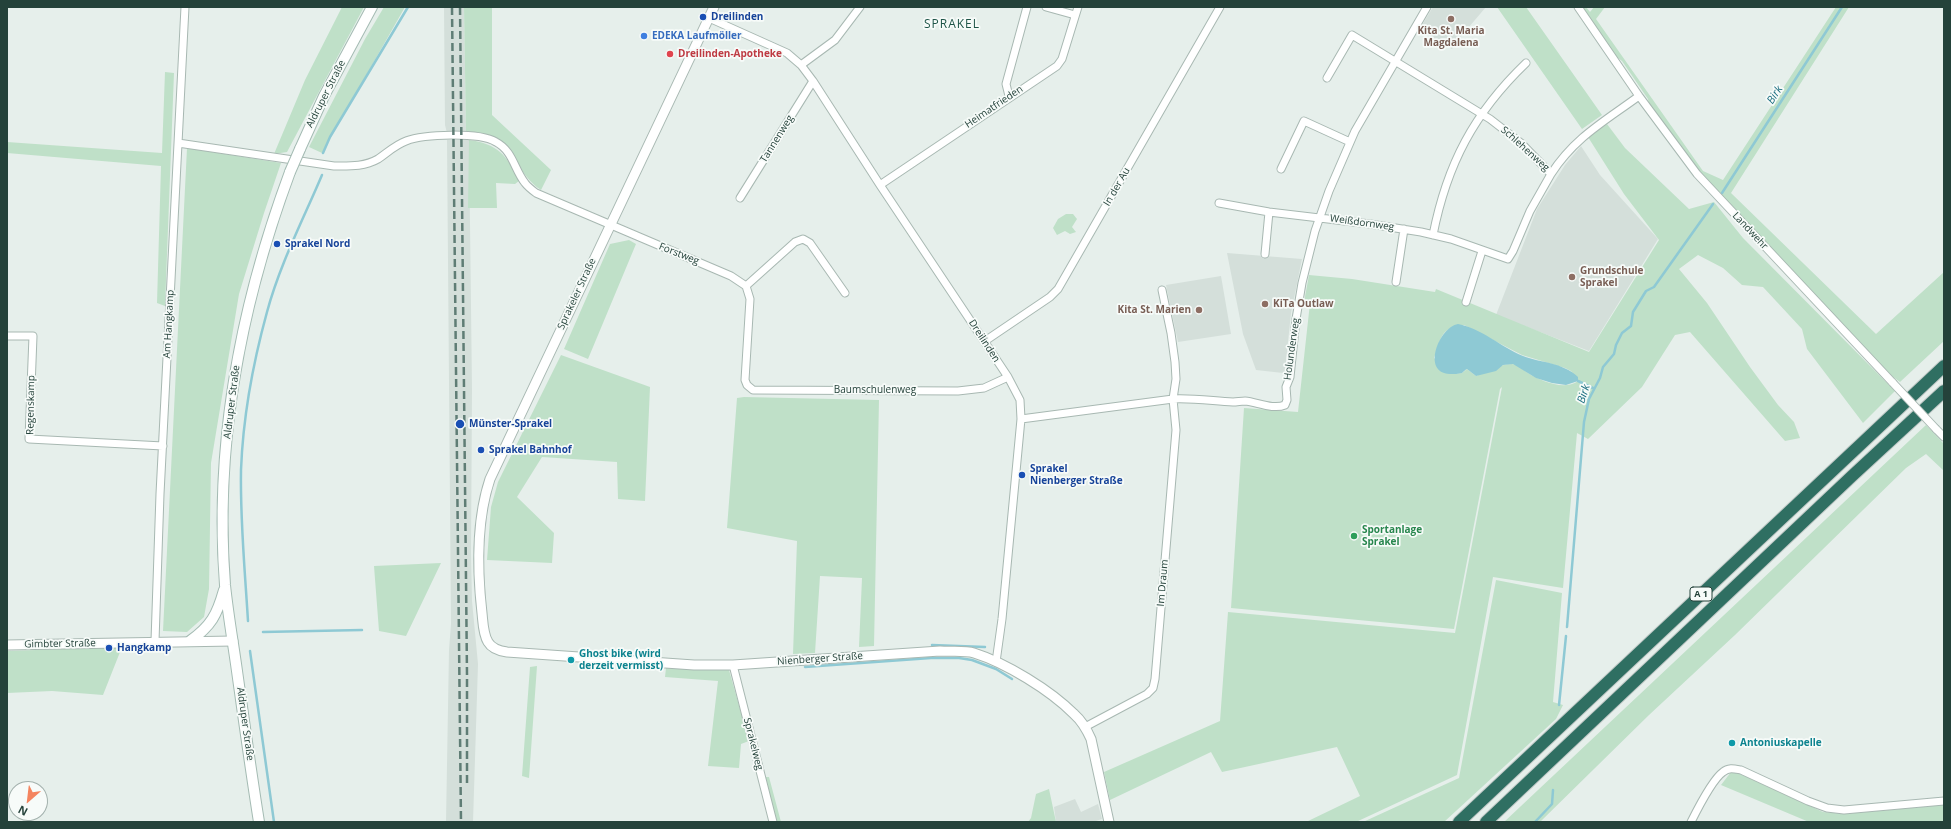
<!DOCTYPE html>
<html>
<head>
<meta charset="utf-8">
<style>
  body { margin:0 }
  #map { position:relative; width:1951px; height:829px; overflow:hidden; background:#e6efeb; font-family:"Open Sans",sans-serif }
  canvas { display:block }
  .frame { position:absolute; inset:0; border:8px solid #24423a; pointer-events:none }
  .north { position:absolute; left:8px; top:781px; width:40px; height:40px; box-sizing:border-box; background:#f7fbf9; border:1px solid #a3b1ad; border-radius:50%; rotate:208deg; font-size:11px; font-weight:700; line-height:16px; text-align:center; color:#24423a }
  .north::after { content:''; display:block; margin:auto; width:14px; height:18px; background:#f4845f; clip-path:polygon(50% 0,100% 100%,50% 72%,0 100%) }
</style>
</head>
<body>
<div id="map">
<canvas width="1951" height="829"></canvas>
<div class="frame"></div>
<div class="north">N</div>
</div>
<script>
const ctx = document.querySelector('canvas').getContext('2d');
ctx.lineJoin = 'round';
function paint(path, color) { ctx.fillStyle = color; ctx.fill(path, 'evenodd'); }
function stroke(path, color, width, dash) { ctx.strokeStyle = color; ctx.lineWidth = width; ctx.lineCap = dash ? 'butt' : 'round'; ctx.setLineDash(dash || []); ctx.stroke(path); }
function drawText(font, color, halo, rows, align = 'center') {
  ctx.font = font + ' "Open Sans",sans-serif'; ctx.lineWidth = 3.5; ctx.setLineDash([]); ctx.textBaseline = 'middle'; ctx.strokeStyle = halo; ctx.fillStyle = color; for (const [text, x, y, turn = 0] of rows) {
    ctx.save(); ctx.translate(x, y); ctx.rotate((+turn || 0) * Math.PI / 180); ctx.textAlign = isNaN(turn) ? turn : align; if (halo) ctx.strokeText(text, 0, 0); ctx.fillText(text, 0, 0); ctx.restore();
  }
}
paint(new Path2D(`
  M444 7H464L466 132 447 133 445 125Z
  M1433 7H1486L1463 34 1452 49 1419 30Z
  M447 140H469L472 390 471 553 472 601 478 664 473 822H446L449 650 451 624Z
  M1581 146 1600 175 1658 239 1589 351 1496 315 1537 209 1565 165Z
  M1227 253 1302 259 1291 313 1285 371 1283 373 1256 370 1243 334Z
  M1221 276 1231 334 1178 342 1166 285Z
  M1075 799 1081 812 1098 804 1102 819 1093 822H1056L1054 807Z`), '#d4dfda');
paint(new Path2D(`
  M342 7H364L287 152 274 154 305 80Z
  M384 7H405L322 153 309 147 365 39Z
  M464 7H492V115L551 170 541 190C507 166 521 133 466 132Z
  M1497 7H1526L1602 115 1582 129Z
  M1582 7H1586L1590 12 1594 7H1605L1596 19 1703 171 1723 180 1836 7H1849L1731 193 1876 334 1944 272V341L1900 382 1889 374 1705 179 1649 106 1648 99 1622 61 1613 54Z
  M165 72 174 73 165 306 157 303 161 166 7 153V142L162 153Z
  M1607 124 1625 148 1689 209 1714 202 1743 238 1895 391 1863 423 1807 349 1802 329 1763 287 1742 285 1723 268 1698 255 1679 269 1707 303 1750 367 1778 405 1794 422 1800 438 1785 441 1690 332 1675 335 1642 387 1588 439 1577 433 1563 588 1493 577 1457 775 1356 822H1306L1360 796 1337 747 1222 772 1211 752 1110 800 1104 772 1220 721 1228 612 1455 633 1502 387 1500 389 1454 629 1231 608 1244 408 1298 412 1310 303 1304 302 1309 275 1352 279 1435 292 1436 289 1589 352 1659 240 1624 194 1588 137ZM1464 325 1522 355 1565 368 1571 371 1578 381C1564 391 1541 381 1528 373 1523 370 1518 364 1512 364 1500 364 1487 372 1476 376L1467 369 1462 373 1453 374 1434 358C1442 338 1439 328 1464 325Z
  M469 140C498 144 507 155 519 181L515 184 496 183 497 208H468Z
  M187 148 281 163 264 213 239 294 211 463 209 589 204 617 187 632 163 631Z
  M1066 214H1073L1077 219 1072 227 1076 232 1070 234 1065 231 1057 235 1053 228 1058 219Z
  M629 240 636 244 588 359 564 349 610 244Z
  M561 355 650 387 645 501 618 499 617 462 542 457 517 497 554 533 552 563 487 560 491 507 498 482Z
  M744 397 879 400 874 646 859 647 862 578 820 576 815 653 793 654 797 541 727 528 737 398Z
  M1926 425 1944 444V471L1926 454 1906 468 1735 635 1649 715 1540 822H1504Z
  M441 563 406 636 379 631 374 566Z
  M1496 580 1562 593 1553 702 1563 705 1556 719 1444 822H1363L1459 778Z
  M122 647 103 695 52 691 7 693V651Z
  M537 666 529 778 522 776 530 667Z
  M666 668 729 670 749 741 741 744 739 768 708 766 718 681 665 677Z
  M1731 772 1740 774 1823 812 1844 814 1944 805V821L1809 822 1721 785Z
  M765 777H769L781 822H776Z
  M1049 789 1056 822H1028L1031 818 1036 794Z`), '#bfe0c8');
paint(new Path2D(`
  M1458 324C1481 328 1501 347 1523 356 1541 363 1562 362 1578 377V381L1566 385 1552 383 1536 378 1513 364 1503 365 1496 371 1476 376 1467 369C1465 370 1464 371 1462 373 1459 374 1453 374 1450 374 1421 373 1439 327 1458 324Z`), '#8ec9d4');
stroke(new Path2D(`
  M323 153 330 137 408 7
  M1722 193 1842 7
  M1578 381 1593 388
  M248 621C245 571 240 521 241 470 243 417 253 363 267 312 280 264 303 220 322 175
  M1567 627 1584 422 1589 399 1600 378 1603 367 1614 354 1616 345 1622 333 1631 326 1633 312 1646 291 1654 287 1713 204
  M263 632 362 630
  M932 645 985 647
  M250 651 274 822
  M805 667 931 658H959L972 660 996 669 1012 679
  M1559 705 1566 636
  M1535 822 1552 804 1553 790`), '#8ec9d4', 2.5);
const minor = new Path2D(`
  M1046 7 1075 15
  M1578 7 1639 96 1697 174 1893 383
  M709 18 787 53 801 65 813 81 880 185 1008 377 1020 400 1021 419 1002 619 996 662
  M801 65 835 40 860 7
  M1327 78 1352 35 1490 119 1521 143 1551 174C1575 137 1605 121 1639 96
  M1009 96 1006 84 1027 7
  M178 143 334 166C349 166 364 167 378 159 387 153 395 145 406 141 424 134 479 132 496 142 513 151 514 169 525 183 528 187 532 190 536 193L731 276 746 286 750 299 745 380 747 385 753 390 958 391 984 388 1008 377
  M1281 169 1304 121 1350 142
  M880 185 1057 66 1062 59 1078 7
  M740 198 813 81
  M1219 203 1269 212 1370 224 1421 232 1451 239 1508 259 1513 251 1530 211 1551 174
  M1433 235C1447 164 1474 113 1526 63
  M1265 254 1269 212
  M1396 282 1404 229
  M746 286 795 242 803 239 810 243 845 293
  M1466 302 1482 251
  M7 336H33L29 439 163 446
  M985 341 1050 297 1058 289 1220 7
  M1021 419 1173 399C1193 398 1213 401 1233 402 1237 402 1241 401 1245 401 1257 402 1273 410 1285 405L1287 400 1286 387 1290 377 1296 319 1302 283 1315 231 1329 191 1355 131 1427 7
  M1936 429 1944 437
  M155 641 160 494 185 7
  M733 665 773 822
  M1085 727 1147 694 1153 688 1155 679 1176 430 1173 399 1176 379 1175 362 1171 333 1162 290
  M1691 822C1697 810 1713 779 1723 772 1729 767 1735 769 1741 770L1808 801 1827 808 1844 810 1944 801`);
const tertiary = new Path2D(`
  M714 7 490 479C476 521 477 569 482 613 483 622 483 634 488 642 492 649 500 651 507 652L694 665H733L940 651C950 652 964 650 974 653 1006 663 1050 690 1074 714 1082 721 1087 730 1091 739L1109 822
  M7 645 233 641`);
const secondary = new Path2D(`
  M300 149 324 96 372 7
  M190 641C211 626 217 615 224 590
  M259 822C251 772 244 721 237 671 233 642 228 614 225 585 214 444 241 304 290 172`);
const motorway = new Path2D(`
  M1459 822 1944 366
  M1486 822 1852 476 1944 391`);
stroke(minor, '#a8b8b2', 9);
stroke(tertiary, '#a8b8b2', 11);
stroke(secondary, '#a4bbb3', 12);
stroke(motorway, '#c2cac8', 14);
stroke(minor, '#fff', 7);
stroke(tertiary, '#fff', 9);
stroke(secondary, '#fff', 10);
stroke(motorway, '#2f6f62', 12);
stroke(new Path2D(`
  M452 7 461 822
  M460 7 467 675V786`), '#5f7d75', 2.5, [8, 4]);
const minorBridge = new Path2D(`
  M1893 383 1936 429`);
const secondaryBridge = new Path2D(`
  M290 172 300 149`);
stroke(minorBridge, '#a8b8b2', 9, []);
stroke(secondaryBridge, '#a4bbb3', 12, []);
stroke(minorBridge, '#fff', 7);
stroke(secondaryBridge, '#fff', 10);
for (const [x, y, r, color] of [
  [703,17,4,"#1a4fb4"],
  [1451,19,4,"#8d6e63"],
  [644,36,4,"#3f7fe0"],
  [670,54,4,"#e0444e"],
  [277,244,4,"#1a4fb4"],
  [1572,277,4,"#8d6e63"],
  [1265,304,4,"#8d6e63"],
  [1199,310,4,"#8d6e63"],
  [460,424,5,"#1a4fb4"],
  [481,450,4,"#1a4fb4"],
  [1022,475,4,"#1a4fb4"],
  [1354,536,4,"#2e9e5b"],
  [109,648,4,"#1a4fb4"],
  [571,660,4,"#0f9aa8"],
  [1732,743,4,"#0f9aa8"]
]) { const dot = new Path2D(); dot.arc(x, y, r, 0, 2 * Math.PI); ctx.fillStyle = color; ctx.fill(dot); stroke(dot, '#f7fbf9', 1.5); }
for (const [x, y, w] of [
  [1701,594,22]
]) { const box = new Path2D(); box.roundRect(x - w / 2, y - 7, w, 14, 3); ctx.fillStyle = '#f7fbf9'; ctx.fill(box); stroke(box, '#24423a', 1); }
drawText('bold 9px', '#24423a', null, [
  ["A 1",1701,594]
]);
drawText('bold 10px', '#164399', '#f7fbf9', [
  ["Dreilinden",711,17],
  ["Sprakel Nord",285,244],
  ["Münster-Sprakel",469,424],
  ["Sprakel Bahnhof",489,450],
  ["Sprakel",1030,469],
  ["Nienberger Straße",1030,481],
  ["Hangkamp",117,648]
], 'left');
drawText('bold 10px', '#785e54', '#f7fbf9', [
  ["Kita St. Maria",1451,31,"center"],
  ["Magdalena",1451,43,"center"],
  ["Grundschule",1580,271],
  ["Sprakel",1580,283],
  ["KiTa Outlaw",1273,304],
  ["Kita St. Marien",1191,310,"right"]
], 'left');
drawText('bold 10px', '#366cbe', '#f7fbf9', [
  ["EDEKA Laufmöller",652,36]
], 'left');
drawText('bold 10px', '#be3a42', '#f7fbf9', [
  ["Dreilinden-Apotheke",678,54]
], 'left');
drawText('10px', '#24423a', '#f7fbf9', [
  ["Aldruper Straße",326,94,-63],
  ["Heimatfrieden",994,107,-34],
  ["Tannenweg",777,139,-58],
  ["Schlehenweg",1525,149,42],
  ["In der Au",1117,187,-60],
  ["Weißdornweg",1362,223,8],
  ["Landwehr",1750,231,47],
  ["Forstweg",679,254,22],
  ["Sprakeler Straße",577,294,-65],
  ["Am Hangkamp",169,324,-87],
  ["Dreilinden",984,341,57],
  ["Holunderweg",1292,349,-82],
  ["Baumschulenweg",875,390],
  ["Aldruper Straße",232,402,-83],
  ["Regenskamp",31,405,-89],
  ["Im Draum",1163,583,-85],
  ["Gimbter Straße",60,644,-1],
  ["Nienberger Straße",820,659,-4],
  ["Aldruper Straße",245,724,82],
  ["Sprakelweg",753,744,76]
]);
drawText('bold 10px', '#27864d', '#f7fbf9', [
  ["Sportanlage",1362,530],
  ["Sprakel",1362,542]
], 'left');
drawText('bold 10px', '#0d838f', '#f7fbf9', [
  ["Ghost bike (wird",579,654],
  ["derzeit vermisst)",579,666],
  ["Antoniuskapelle",1740,743]
], 'left');
drawText('italic 11px', '#1c6f80', '#f7fbf9', [
  ["Birk",1775,95,-57],
  ["Birk",1584,394,-72]
]);
ctx.letterSpacing = '1px';
drawText('12px', '#1f5548', '#f7fbf9', [
  ["SPRAKEL",952,25]
]);
ctx.letterSpacing = '0px';
</script>
</body>
</html>
